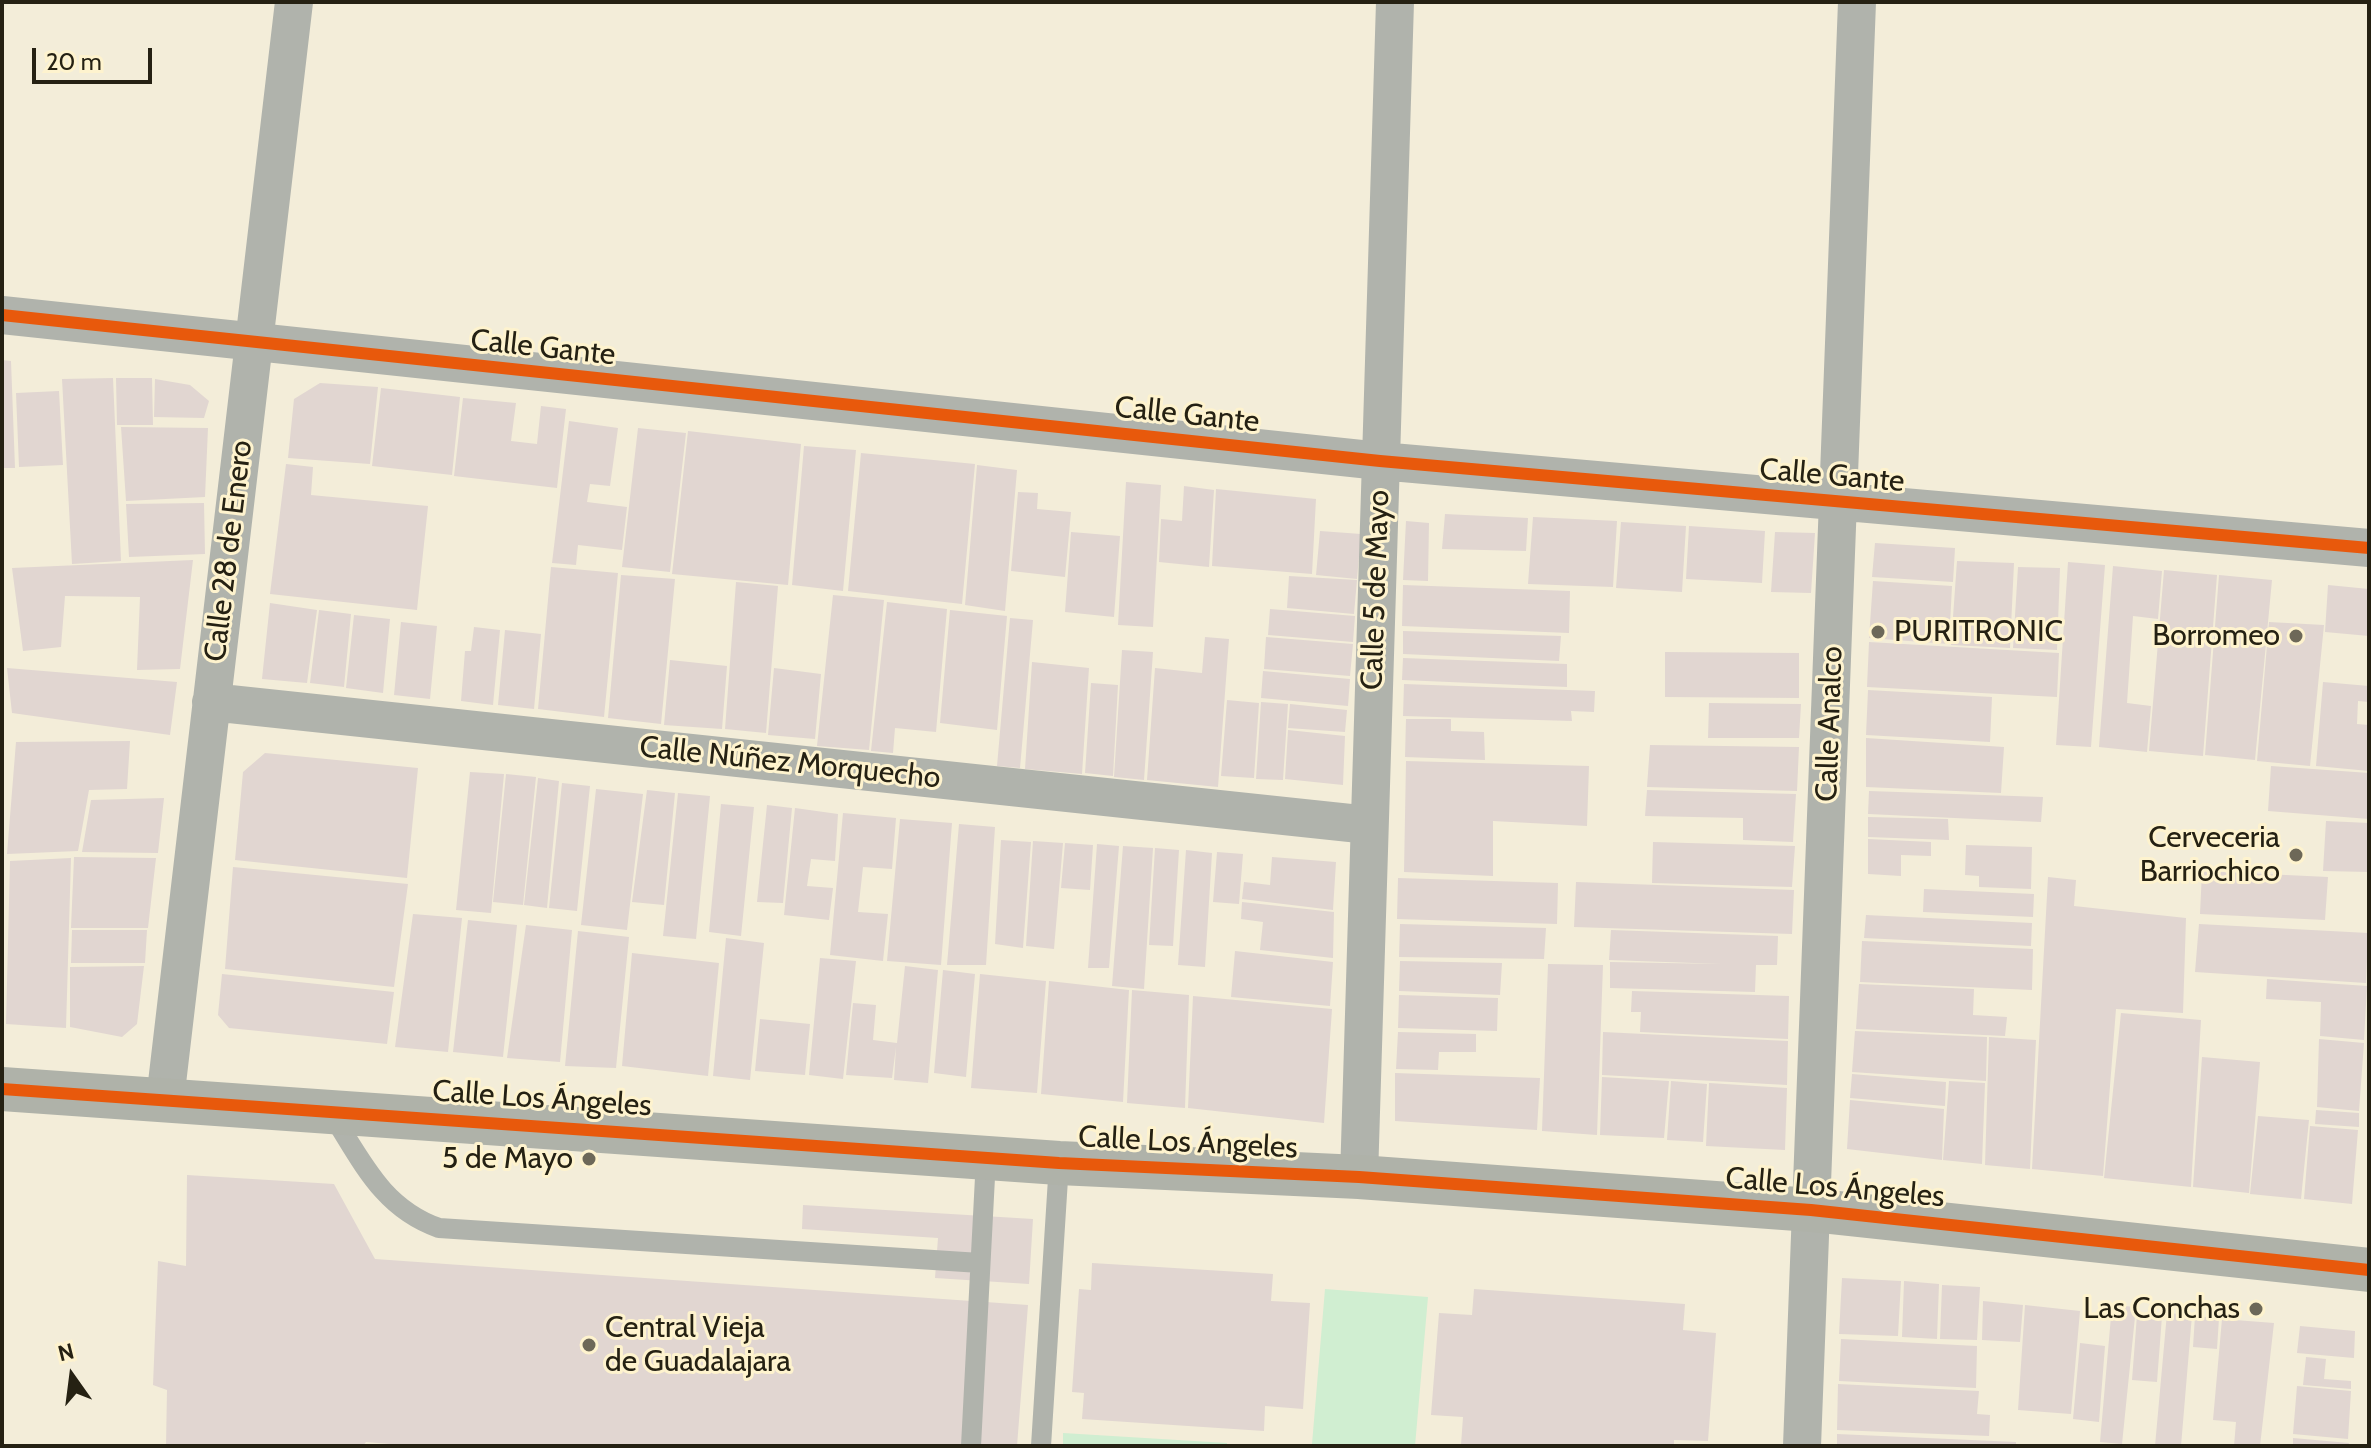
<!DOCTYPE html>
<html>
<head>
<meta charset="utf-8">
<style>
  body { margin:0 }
  #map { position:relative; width:2371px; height:1448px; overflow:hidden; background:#f3edd9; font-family:Cabin,sans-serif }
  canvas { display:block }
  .frame { position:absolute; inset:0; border:4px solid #252113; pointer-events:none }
  .north { position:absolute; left:32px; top:1336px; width:80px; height:80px; -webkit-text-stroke:6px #fef3ce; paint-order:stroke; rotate:346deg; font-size:22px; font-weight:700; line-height:32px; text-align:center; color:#252113 }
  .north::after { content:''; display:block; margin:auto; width:28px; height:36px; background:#252113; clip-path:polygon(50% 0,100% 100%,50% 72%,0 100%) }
  .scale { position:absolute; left:32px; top:48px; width:120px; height:36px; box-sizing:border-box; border:4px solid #252113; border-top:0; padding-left:10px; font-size:24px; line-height:28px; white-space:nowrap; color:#252113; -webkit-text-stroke:6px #fef3ce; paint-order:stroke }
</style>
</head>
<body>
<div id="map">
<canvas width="2371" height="1448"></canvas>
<div class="frame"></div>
<div class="north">N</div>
<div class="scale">20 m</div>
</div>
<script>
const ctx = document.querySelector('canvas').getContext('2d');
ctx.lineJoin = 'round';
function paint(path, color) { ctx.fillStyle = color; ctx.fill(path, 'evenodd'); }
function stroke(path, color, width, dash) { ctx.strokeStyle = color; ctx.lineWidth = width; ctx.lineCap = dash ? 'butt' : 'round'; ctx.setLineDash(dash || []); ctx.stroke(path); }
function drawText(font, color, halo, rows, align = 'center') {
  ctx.font = font + ' Cabin,sans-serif'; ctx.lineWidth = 6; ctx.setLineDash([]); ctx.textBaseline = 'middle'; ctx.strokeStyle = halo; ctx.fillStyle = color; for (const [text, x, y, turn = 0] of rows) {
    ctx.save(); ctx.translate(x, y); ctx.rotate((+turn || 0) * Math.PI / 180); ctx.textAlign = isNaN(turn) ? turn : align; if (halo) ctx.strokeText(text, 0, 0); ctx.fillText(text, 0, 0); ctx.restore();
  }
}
paint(new Path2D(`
  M1325 1289 1428 1297 1415 1446 1312 1444Z
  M1063 1433 1227 1443V1446H1063Z`), '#d0eed1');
paint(new Path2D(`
  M2 360 11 361 15 468H2Z
  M113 378 121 561 72 564 62 379Z
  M116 378H152L153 425H117Z
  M155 379 190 385 209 401 204 418 154 417Z
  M320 383 378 387 370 464 288 458 294 399Z
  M381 388 460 397 452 475 372 466Z
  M59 391 63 465 19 467 16 393Z
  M463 398 516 403 511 441 537 444 541 406 566 409 557 488 454 476Z
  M569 421 618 428 610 486 590 484 587 502 627 507 622 550 578 545 576 565 552 563Z
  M121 427 208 428 205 497 126 501Z
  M638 428 686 433 670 572 622 567Z
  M688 431 801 444 788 585 672 574Z
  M804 446 856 450 843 591 792 585Z
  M861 453 975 464 962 604 848 591Z
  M286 464 313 467 311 495 428 506 417 610 270 594Z
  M977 465 1017 470 1005 611 965 605Z
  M1126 482 1161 485 1153 627 1118 625Z
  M1184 486 1214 490 1209 567 1159 562 1161 519 1182 521Z
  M1216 489 1316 499 1312 574 1212 566Z
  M1018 492 1038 493 1037 509 1071 512 1065 577 1011 571Z
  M204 503 205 554 129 557 126 504Z
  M1445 514 1528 518 1526 551 1442 549Z
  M1533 517 1617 521 1613 587 1528 584Z
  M1406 521 1429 523 1428 581 1403 580Z
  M1621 522 1686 526 1682 592 1616 588Z
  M1689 526 1765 531 1762 583 1686 579Z
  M1320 531 1361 534 1357 579 1316 575Z
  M1071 532 1120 536 1114 617 1065 612Z
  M1775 532 1815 533 1811 593 1771 592Z
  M1875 543 1955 548 1953 582 1872 577Z
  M193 560 180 669 137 670 140 597 65 596 61 647 23 651 12 568Z
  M1957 561 2014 563 2010 648 1951 645Z
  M2068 562 2105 565 2091 747 2056 745Z
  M2113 566 2162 571 2158 619 2133 616 2127 703 2151 706 2147 752 2099 747Z
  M551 567 618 573 604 717 538 709Z
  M2018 567 2060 568 2057 650 2013 648Z
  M2164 570 2217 575 2203 756 2149 751Z
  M621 575 675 579 661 724 608 718Z
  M2219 575 2272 580 2255 760 2205 755Z
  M1289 576 1357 580 1354 614 1287 608Z
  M1873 581 1952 586 1949 644 1869 638Z
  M736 582 778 586 766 733 725 729Z
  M1403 585 1570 591 1569 633 1402 626Z
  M2328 585 2369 589V636L2325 632Z
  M833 595 884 600 869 750 817 746Z
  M887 602 947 609 936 732 895 728 893 753 871 751Z
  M270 603 317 610 307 683 262 679Z
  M1270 609 1355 616 1353 642 1268 635Z
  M319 610 351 614 344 687 310 683Z
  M950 610 1007 616 997 730 940 723Z
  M354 615 390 619 383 693 346 688Z
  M1010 618 1033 620 1020 768 997 766Z
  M401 622 437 626 430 699 394 695Z
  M2269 622 2324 625 2310 766 2257 761Z
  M474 627 500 630 493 705 461 701 465 651H471Z
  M505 630 541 634 534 709 498 705Z
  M1403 631 1561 636 1559 661 1403 654Z
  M1205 637 1229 639 1218 787 1147 780 1155 668 1202 673Z
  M1266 637 1353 644 1350 676 1264 669Z
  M1869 642 2059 653 2057 697 1867 687Z
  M1122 650 1153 652 1144 780 1114 777Z
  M1665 652 1799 653V698L1665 697Z
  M1403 658 1567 664V687L1402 680Z
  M670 660 727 666 722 729 664 725Z
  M1032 662 1089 668 1082 774 1025 769Z
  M7 668 177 682 170 735 12 713Z
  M774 668 821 674 815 739 768 735Z
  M1263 671 1350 679 1348 706 1261 698Z
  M2323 682 2369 686V702L2358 701 2357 724 2369 725V771L2316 766Z
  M1091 683 1118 685 1113 776 1085 773Z
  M1404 684 1595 691 1594 712 1571 711 1572 721 1403 716Z
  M1868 690 1992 697 1990 742 1866 735Z
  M1227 700 1259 703 1254 778 1221 776Z
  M1261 702 1288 704 1283 780 1256 779Z
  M1709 703 1801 704 1799 738H1708Z
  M1290 704 1347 710 1345 732 1288 728Z
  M1406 719H1451V731L1484 732 1485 760 1405 757Z
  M1288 730 1345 736 1343 785 1285 779Z
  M1866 738 2004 747 2001 793 1866 787Z
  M130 741 127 789 89 790 78 851 7 854 16 742Z
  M1650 745 1799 747 1797 791 1647 787Z
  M265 753 418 768 407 878 235 860 243 772Z
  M1406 761 1589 766 1587 826 1493 821V876L1404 872Z
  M2271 766 2369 773V819L2268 811Z
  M470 772 504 774 491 913 456 910Z
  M506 774 536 777 523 905 493 902Z
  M538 778 559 781 547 908 524 905Z
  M562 783 590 786 577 911 549 908Z
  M596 789 643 794 627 930 581 925Z
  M647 790 675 793 664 905 632 902Z
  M1647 790 1796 794 1793 842 1743 840V818L1645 816Z
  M1869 791 2043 797 2041 822 1868 814Z
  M678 793 710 796 696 939 663 936Z
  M164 798 158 853 82 852 91 800Z
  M721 804 754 807 741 936 709 932Z
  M767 805 792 808 783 903 757 902Z
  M795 808 838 814 835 861 811 859 807 886 833 888 829 920 784 915Z
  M843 813 896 818 892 869 863 867 858 912 888 914 883 961 830 955Z
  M1868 817 1948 819 1949 840 1868 837Z
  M900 819 952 823 941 965 887 961Z
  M2326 821 2369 823V872L2323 871Z
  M959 824 995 827 986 965H947Z
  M1868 839 1931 842V856L1901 855V876L1868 874Z
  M1001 840 1031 842 1023 948 995 944Z
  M1033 841 1063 843 1054 949 1026 946Z
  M1653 842 1795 846 1792 887 1652 883Z
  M1065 843 1093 845 1090 890 1061 888Z
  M1097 844 1119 846 1109 968H1088Z
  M1966 845 2032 847 2031 889 1979 887V876L1965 875Z
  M1123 846 1153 848 1144 989 1112 986Z
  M1155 848 1179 850 1173 946 1149 945Z
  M1186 850 1212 853 1205 967 1178 965Z
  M1217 852 1243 854 1239 904 1213 902Z
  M74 857 156 858 148 928H71Z
  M1272 857 1336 862 1333 910 1242 899 1244 882 1270 885Z
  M71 858 66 1028 6 1024 10 861Z
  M233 867 408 884 394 987 225 969Z
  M2202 871 2328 877 2325 920 2200 914Z
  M2048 877 2076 880 2074 906 2186 918 2183 1013 2116 1009 2103 1176 2032 1169Z
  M1398 878 1558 883 1557 924 1397 919Z
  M1576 882 1794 890 1792 934 1574 927Z
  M1924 889 2034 894 2033 917 1923 912Z
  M1242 902 1334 912 1333 958 1260 950 1263 922 1241 919Z
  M413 914 462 918 448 1052 395 1047Z
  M1866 915 2032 923 2031 946 1864 938Z
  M468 920 517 925 503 1057 453 1052Z
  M1400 924 1546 928 1544 959 1399 957Z
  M2199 924 2368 933 2366 983 2195 972Z
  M526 925 572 930 560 1062 507 1058Z
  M72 930H147L145 963H71Z
  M1611 930 1778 936 1777 965H1756L1755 992 1610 988V962L1722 964 1609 960Z
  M578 931 629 937 616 1068 565 1066Z
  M726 938 764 943 750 1080 713 1076Z
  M1862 941 2033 949 2032 990 1860 982Z
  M1235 951 1333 962 1330 1006 1231 997Z
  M632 953 719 963 708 1076 622 1066Z
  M820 958 856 961 843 1079 809 1075Z
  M1400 961 1502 963 1500 995 1399 991Z
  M1548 964 1603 965 1597 1135 1542 1131Z
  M144 966 137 1024 122 1037 70 1027V967Z
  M905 966 938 970 928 1083 894 1080 896 1047 892 1078 846 1075 853 1003 876 1005 873 1040 897 1043Z
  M943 970 975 974 966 1077 934 1073Z
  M222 974 394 992 387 1044 229 1028 218 1015Z
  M980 974 1046 981 1037 1093 971 1088Z
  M2267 979 2367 986 2364 1040 2320 1036 2321 1002 2266 999Z
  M1049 981 1129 990 1123 1102 1041 1094Z
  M1859 984 1974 989 1973 1015 2007 1017 2005 1036 1856 1029Z
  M1132 990 1189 995 1185 1108 1127 1103Z
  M1632 991 1789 996 1788 1039 1640 1032 1641 1012H1631Z
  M1399 995 1498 998 1497 1031 1398 1028Z
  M1193 996 1332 1009 1324 1123 1188 1108Z
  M2121 1013 2201 1020 2191 1187 2104 1178Z
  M760 1019 810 1024 805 1075 755 1071Z
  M1855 1031 1987 1037 1986 1081 1852 1072Z
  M1398 1032 1476 1034V1052H1439L1438 1070 1396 1069Z
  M1603 1032 1788 1041 1787 1085 1602 1075Z
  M1989 1037 2036 1040 2030 1169 1985 1165Z
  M2319 1039 2364 1043 2359 1111 2317 1107Z
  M2202 1057 2260 1062 2249 1193 2193 1187Z
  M1395 1073 1540 1078 1537 1130 1395 1121Z
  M1852 1074 1946 1082 1945 1106 1850 1098Z
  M1602 1077 1669 1081 1664 1138 1600 1135Z
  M1671 1081 1707 1084 1703 1142 1667 1140Z
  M1949 1081 1985 1083 1982 1164 1943 1160Z
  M1709 1083 1787 1088 1785 1150 1706 1146Z
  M1850 1100 1944 1109 1942 1160 1847 1149Z
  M2316 1110 2359 1113V1127L2315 1124Z
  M2258 1116 2309 1120 2301 1199 2250 1194Z
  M2310 1126 2358 1130 2352 1204 2304 1199Z
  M187 1175 334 1184 375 1259 1028 1305 1017 1446H414L366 1442 363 1446H166L167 1390 153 1385 158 1261 186 1266Z
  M803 1205 1033 1219 1029 1284 935 1278 938 1238 802 1229Z
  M1092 1263 1273 1274 1271 1301 1310 1303 1303 1409 1265 1406 1264 1431 1082 1419 1084 1393 1072 1392 1079 1289 1091 1290Z
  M1842 1278 1901 1281 1898 1336 1839 1334Z
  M1904 1281 1939 1284 1937 1339 1902 1337Z
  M1942 1285 1980 1287 1977 1340 1940 1339Z
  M1474 1289 1685 1304 1683 1330 1716 1333 1708 1441 1674 1440V1446L1461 1445 1463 1417 1431 1415 1439 1313 1472 1315Z
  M1983 1301 2023 1305 2020 1342 1982 1340Z
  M2025 1305 2080 1311 2071 1414 2018 1410Z
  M2112 1305 2136 1307 2122 1444 2100 1442Z
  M2167 1313 2192 1315 2181 1446H2155Z
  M2137 1315 2162 1316 2157 1382 2132 1380Z
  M2195 1316 2219 1318 2217 1349 2193 1347Z
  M2222 1319 2274 1323 2260 1446H2234L2236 1422 2213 1420Z
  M2300 1326 2355 1331 2354 1358 2297 1353Z
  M1841 1339 1977 1346 1976 1388 1839 1381Z
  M2080 1343 2105 1346 2099 1422 2073 1419Z
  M2306 1357 2326 1359 2324 1379 2351 1381V1389L2303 1385Z
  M1838 1384 1979 1391 1977 1414 1990 1415 1989 1436 1837 1430Z
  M2297 1386 2351 1391 2348 1439 2293 1434Z
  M1837 1434 2016 1442V1446H1837Z
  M2293 1438 2349 1443 2348 1446H2293Z`), '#e1d6d1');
stroke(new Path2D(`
  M331 1113C362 1161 382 1208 439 1228L980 1263
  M971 1446 986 1158
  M1041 1446 1059 1163`), '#b0b3ac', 20);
stroke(new Path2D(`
  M2 315 1380 461 2369 548
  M211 702 1369 825
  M165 1100 294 2
  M1359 1177 1395 2
  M1802 1446 1857 2`), '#b0b3ac', 38);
stroke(new Path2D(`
  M2 1089 1059 1163 1359 1177 1811 1210 2369 1270`), '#afb2a9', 44);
stroke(new Path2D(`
  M2 315 1380 461 2369 548
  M2 1089 1059 1163 1359 1177 1811 1210 2369 1270`), '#e8590c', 12);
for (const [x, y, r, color] of [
  [1878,632,8,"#6d6858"],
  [2296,636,8,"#6d6858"],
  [2296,855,8,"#6d6858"],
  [589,1159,8,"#6d6858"],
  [2256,1309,8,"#6d6858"],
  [589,1345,8,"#6d6858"]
]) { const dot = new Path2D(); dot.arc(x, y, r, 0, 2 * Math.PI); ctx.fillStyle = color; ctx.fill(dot); stroke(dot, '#fef3ce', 3); }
drawText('30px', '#252113', '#fef3ce', [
  ["Calle Gante",543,348,6],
  ["Calle Gante",1187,415,6],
  ["Calle Gante",1832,476,5],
  ["Calle 28 de Enero",229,551,-83],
  ["Calle 5 de Mayo",1376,590,-88],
  ["Calle Analco",1830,724,-88],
  ["Calle Núñez Morquecho",790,763,6],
  ["Calle Los Ángeles",542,1099,4],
  ["Calle Los Ángeles",1188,1143,3],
  ["Calle Los Ángeles",1835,1188,5]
]);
drawText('30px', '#252113', '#fef3ce', [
  ["PURITRONIC",1894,632,"left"],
  ["Borromeo",2280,636],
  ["Cerveceria",2280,838],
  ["Barriochico",2280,872],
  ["5 de Mayo",573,1159],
  ["Las Conchas",2240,1309],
  ["Central Vieja",605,1328,"left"],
  ["de Guadalajara",605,1362,"left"]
], 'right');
</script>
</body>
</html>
